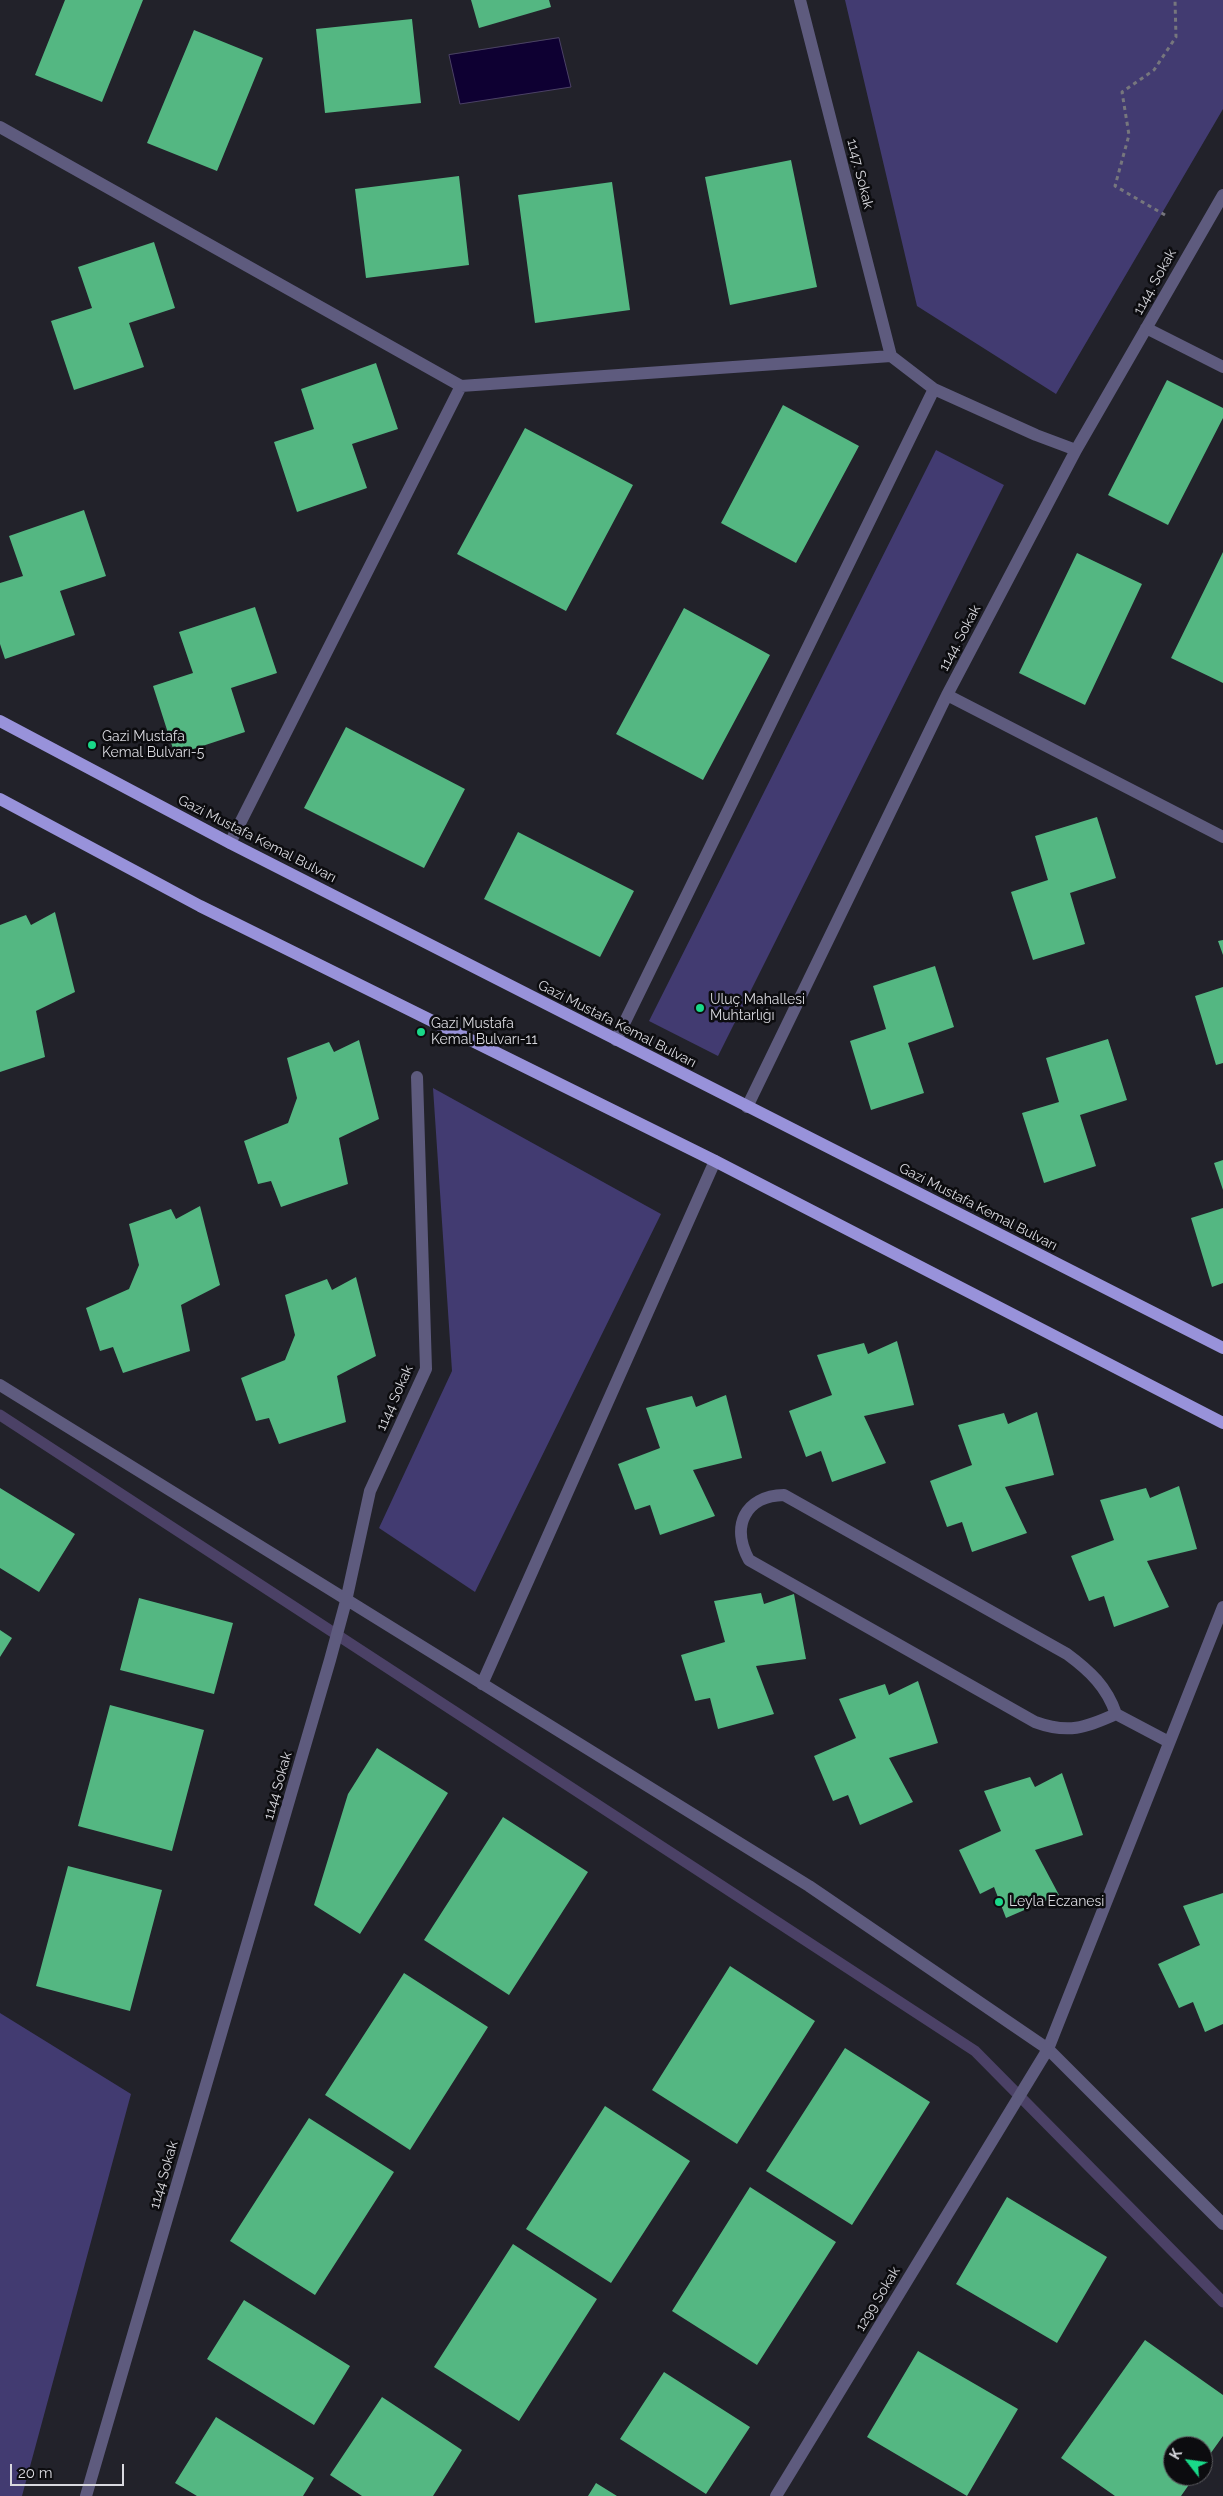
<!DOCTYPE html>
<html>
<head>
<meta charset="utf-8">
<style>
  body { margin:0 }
  #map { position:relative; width:1223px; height:2496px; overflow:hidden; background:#22222a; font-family:Raleway,sans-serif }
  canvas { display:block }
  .north { position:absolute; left:1163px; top:2436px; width:50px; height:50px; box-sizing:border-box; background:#0c0c0f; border:1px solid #5e5e62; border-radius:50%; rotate:300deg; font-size:14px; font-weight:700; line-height:20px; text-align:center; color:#d9d9df }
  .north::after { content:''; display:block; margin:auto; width:18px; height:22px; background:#19d989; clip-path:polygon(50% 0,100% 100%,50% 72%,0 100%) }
  .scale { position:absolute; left:10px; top:2464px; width:114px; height:22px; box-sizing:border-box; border:2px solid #d9d9df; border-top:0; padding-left:6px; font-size:15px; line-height:18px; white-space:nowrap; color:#d9d9df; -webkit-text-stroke:4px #0c0c0f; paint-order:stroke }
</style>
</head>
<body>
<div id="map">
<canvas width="1223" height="2496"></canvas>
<div class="north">K</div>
<div class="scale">20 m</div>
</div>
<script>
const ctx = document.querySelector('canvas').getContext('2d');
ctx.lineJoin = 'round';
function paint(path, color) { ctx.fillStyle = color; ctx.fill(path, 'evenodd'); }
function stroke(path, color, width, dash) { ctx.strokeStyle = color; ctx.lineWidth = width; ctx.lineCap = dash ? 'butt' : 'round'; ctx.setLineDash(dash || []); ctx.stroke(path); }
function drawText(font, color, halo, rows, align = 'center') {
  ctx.font = font + ' Raleway,sans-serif'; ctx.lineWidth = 5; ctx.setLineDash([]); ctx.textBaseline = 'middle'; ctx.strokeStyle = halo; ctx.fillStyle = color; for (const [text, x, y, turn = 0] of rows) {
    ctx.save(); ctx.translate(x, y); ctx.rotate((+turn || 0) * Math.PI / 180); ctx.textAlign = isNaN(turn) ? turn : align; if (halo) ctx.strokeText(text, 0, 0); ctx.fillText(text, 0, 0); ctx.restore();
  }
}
paint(new Path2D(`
  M845 0H1223V109L1056 394 917 306Z
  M936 450 1004 485 718 1056 649 1021Z
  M433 1088 661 1214 475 1592 379 1528 452 1371Z
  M0 2013 131 2094 22 2496H0Z`), '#423b71');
const water = new Path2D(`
  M559 38 571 87 460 104 449 55Z`);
paint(water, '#0e0032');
stroke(water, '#4b4166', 1);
stroke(new Path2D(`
  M0 1415 975 2051 1223 2302`), '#4b4166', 11);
paint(new Path2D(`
  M65 0H143L102 102 35 75Z
  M471 0H549L551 7 479 28Z
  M412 19 421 103 325 113 316 29Z
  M194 30 263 58 217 171 147 143Z
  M791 160 817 287 730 305 705 177Z
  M459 176 469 265 366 278 355 189Z
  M612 182 630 310 535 323 518 195Z
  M154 242 175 308 129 323 144 367 74 390 51 321 92 308 78 267Z
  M376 363 398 429 352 444 367 488 297 512 274 442 314 429 301 389Z
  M1167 380 1223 408V418L1168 525 1108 495Z
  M783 405 859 446 796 563 721 523Z
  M525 428 633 485 566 611 457 554Z
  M84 510 106 576 60 591 75 635 5 659 0 644V583L23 576 9 536Z
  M1223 552V683L1171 658Z
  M1077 553 1142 584 1085 705 1019 673Z
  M255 607 277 673 231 688 245 732 175 755 153 686 193 673 179 632Z
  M684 608 770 655 703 780 616 734Z
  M346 727 465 789 424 868 304 808Z
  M1097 817 1116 878 1070 893 1085 944 1033 960 1011 892 1048 880 1035 836Z
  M518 832 634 891 600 957 484 899Z
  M55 912 75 992 36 1011 45 1057 0 1072V925L26 915 31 925Z
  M1223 940V955L1218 941Z
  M935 966 954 1027 908 1043 924 1093 871 1110 850 1041 886 1029 873 986Z
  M1223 987V1063L1216 1065 1195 996Z
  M1108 1039 1127 1100 1080 1115 1096 1166 1044 1183 1022 1113 1059 1102 1046 1058Z
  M359 1040 379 1119 339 1138 348 1184 281 1207 271 1181 258 1184 244 1141 288 1123 297 1098 287 1058 329 1042 334 1052Z
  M1223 1160V1190L1214 1163Z
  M200 1206 220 1285 181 1305 190 1351 123 1373 113 1347 100 1351 86 1308 129 1289 139 1265 129 1224 171 1209 176 1219Z
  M1223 1208V1283L1212 1287 1191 1218Z
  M356 1277 376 1356 337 1376 346 1422 279 1444 269 1418 256 1421 241 1378 285 1360 295 1335 285 1295 327 1279 332 1290Z
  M897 1341 914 1405 864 1416 886 1463 832 1482 821 1451 806 1457 789 1411 832 1395 817 1355 864 1343 868 1354Z
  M726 1395 742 1458 693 1470 715 1516 660 1535 650 1505 635 1510 618 1464 660 1448 646 1408 692 1396 696 1407Z
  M1037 1412 1054 1475 1005 1487 1027 1533 972 1552 962 1522 947 1527 930 1481 972 1465 958 1425 1004 1413 1008 1424Z
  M1179 1486 1197 1549 1147 1561 1169 1607 1114 1627 1104 1596 1089 1601 1071 1556 1114 1540 1100 1500 1146 1488 1150 1498Z
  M0 1488 75 1534 39 1592 0 1568Z
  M761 1593 764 1604 794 1594 806 1659 756 1666 774 1714 718 1729 710 1698 695 1701 681 1655 725 1642 714 1601Z
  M139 1598 233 1623 214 1694 120 1670Z
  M0 1630 12 1638 0 1657Z
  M918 1681 938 1743 889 1758 913 1802 860 1825 848 1795 833 1801 814 1756 856 1738 839 1699 885 1684 889 1695Z
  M110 1705 204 1730 172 1851 78 1826Z
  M377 1748 448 1793 360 1934 314 1905 348 1794Z
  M1062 1773 1083 1835 1035 1850 1059 1895 1006 1918 994 1887 980 1894 959 1850 1001 1831 984 1791 1030 1777 1035 1787Z
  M503 1817 588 1872 509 1995 424 1940Z
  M68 1866 162 1890 130 2011 36 1986Z
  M1223 1893V2024L1205 2032 1193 2002 1179 2008 1158 1964 1200 1945 1183 1906Z
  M730 1966 815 2021 737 2144 652 2090Z
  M404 1973 488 2027 410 2150 325 2095Z
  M845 2048 930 2102 852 2225 766 2171Z
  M605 2106 690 2161 611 2283 526 2229Z
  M309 2118 394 2172 315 2295 230 2241Z
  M750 2187 836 2242 757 2365 672 2311Z
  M1007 2197 1107 2257 1057 2343 956 2284Z
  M513 2244 597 2299 519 2421 434 2367Z
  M244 2300 350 2366 314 2425 207 2359Z
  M1145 2340 1223 2395V2436L1203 2464V2446H1173V2476H1195L1181 2496H1115L1061 2458Z
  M918 2351 1018 2409 967 2496 867 2437Z
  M664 2372 750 2427 706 2494 620 2439Z
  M382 2397 462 2450 433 2496H362L330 2475Z
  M216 2417 314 2478 303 2496H197L175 2483Z
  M596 2483 617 2496H588Z`), '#54b782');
stroke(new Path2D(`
  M1165 215 1115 186 1129 135 1122 92 1154 70 1176 37 1175 0`), '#76767d', 3, [4, 4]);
stroke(new Path2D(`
  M800 0 891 356
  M0 127 461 386
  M1146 328 1223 367
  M947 695 1223 837
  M230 843 461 386 891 356 934 389 1036 435 1076 450
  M616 1040 934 389
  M747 1107 947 695 1076 450 1223 195
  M0 1385 809 1886 1048 2049 1223 2224
  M482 1684 715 1161
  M1116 1714C1085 1728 1068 1734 1035 1722L749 1560C731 1527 744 1496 784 1495L1067 1654C1090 1671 1107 1687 1116 1714L1169 1742
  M86 2496 330 1660 346 1601 370 1491 426 1369 417 1077
  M776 2496 1048 2049 1223 1607`), '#5e5b7e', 12);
stroke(new Path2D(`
  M0 721 230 843 1223 1348
  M0 799 200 906 715 1161 1223 1423`), '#9892da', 12);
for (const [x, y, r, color] of [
  [92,745,5,"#19d989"],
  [700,1008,5,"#19d989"],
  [421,1032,5,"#19d989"],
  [999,1902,5,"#19d989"]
]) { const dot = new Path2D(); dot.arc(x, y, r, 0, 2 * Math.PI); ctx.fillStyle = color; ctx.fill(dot); stroke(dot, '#0c0c0f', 2); }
drawText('14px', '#d9d9df', '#0c0c0f', [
  ["1147. Sokak",860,174,76],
  ["1144. Sokak",1155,282,-61],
  ["1144. Sokak",960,638,-62],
  ["Gazi Mustafa Kemal Bulvarı",257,839,27],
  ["Gazi Mustafa Kemal Bulvarı",617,1024,27],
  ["Gazi Mustafa Kemal Bulvarı",978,1207,27],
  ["1144 Sokak",395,1398,-66],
  ["1144 Sokak",278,1786,-74],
  ["1144 Sokak",164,2175,-74],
  ["1299 Sokak",878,2299,-59]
]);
drawText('14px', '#d9d9df', '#0c0c0f', [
  ["Gazi Mustafa",102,737],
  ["Kemal Bulvarı-5",102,753],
  ["Uluç Mahallesi",710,1000],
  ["Muhtarlığı",710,1016],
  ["Gazi Mustafa",431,1024],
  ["Kemal Bulvarı-11",431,1040],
  ["Leyla Eczanesi",1009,1902]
], 'left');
</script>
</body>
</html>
